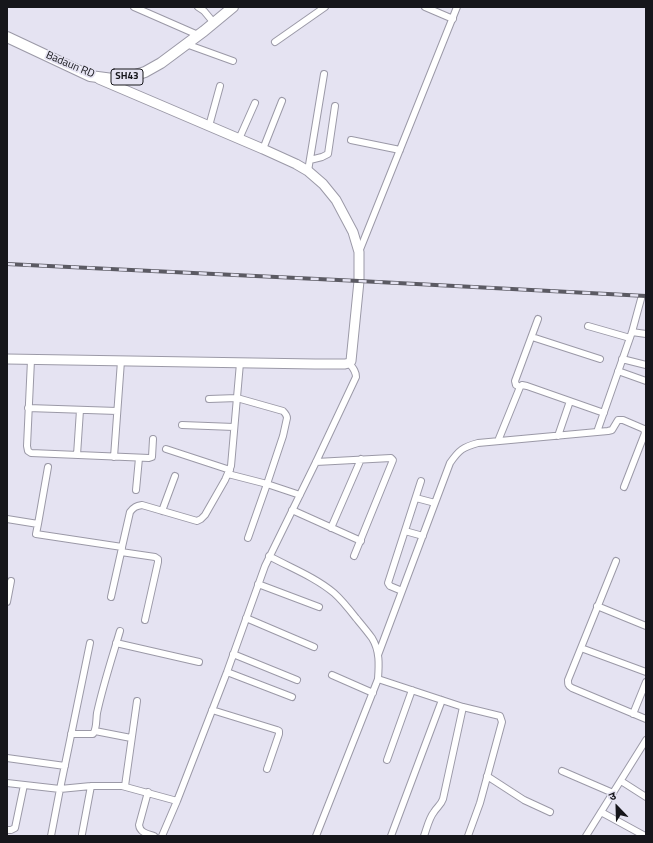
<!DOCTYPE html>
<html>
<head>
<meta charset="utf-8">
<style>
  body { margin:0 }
  #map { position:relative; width:653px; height:843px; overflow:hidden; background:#e5e3f2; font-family:"Titillium Web","Noto Sans Devanagari",sans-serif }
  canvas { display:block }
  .frame { position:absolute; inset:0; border:8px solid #16161b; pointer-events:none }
  .north { position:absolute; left:597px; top:787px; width:40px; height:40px; -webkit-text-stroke:3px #e5e3f2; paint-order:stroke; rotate:337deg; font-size:11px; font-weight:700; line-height:16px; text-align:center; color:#16161b }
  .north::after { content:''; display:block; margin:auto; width:14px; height:18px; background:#16161b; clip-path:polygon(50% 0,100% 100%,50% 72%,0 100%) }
</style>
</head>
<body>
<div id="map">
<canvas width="653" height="843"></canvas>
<div class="frame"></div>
<div class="north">उ</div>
</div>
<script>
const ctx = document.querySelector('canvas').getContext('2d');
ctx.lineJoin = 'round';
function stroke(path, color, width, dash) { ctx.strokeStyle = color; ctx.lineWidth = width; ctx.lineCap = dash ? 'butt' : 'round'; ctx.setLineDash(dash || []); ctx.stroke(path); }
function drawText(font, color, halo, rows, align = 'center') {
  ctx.font = font + ' "Titillium Web",sans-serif'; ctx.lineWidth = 3.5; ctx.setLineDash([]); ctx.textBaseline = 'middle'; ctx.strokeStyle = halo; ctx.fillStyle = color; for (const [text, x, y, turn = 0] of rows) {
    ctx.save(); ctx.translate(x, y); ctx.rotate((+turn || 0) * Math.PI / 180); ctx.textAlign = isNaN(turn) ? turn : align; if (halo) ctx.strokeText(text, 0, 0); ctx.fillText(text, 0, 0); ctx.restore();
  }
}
const street = new Path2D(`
  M134 7 198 35
  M198 7 204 11 214 23
  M425 7 453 19
  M275 42 325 7
  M186 44 233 61
  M209 126 220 86
  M239 139 255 103
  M351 140 400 150
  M263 149 282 101
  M310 160 322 157 328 154 335 106
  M308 171 324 74
  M359 252 457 7
  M588 326 630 338
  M632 332 646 334
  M532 337 600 359
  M622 359 646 365
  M31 360 27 446 28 451 31 453 149 458 152 457 153 439
  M618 371 646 381
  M520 387 516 385 515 381 538 319
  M209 399 237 398 283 411C285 413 287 415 287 418L283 436 267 484 248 538
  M28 408 117 411
  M182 425 234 427
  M597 432 632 332 641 299
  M558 436 570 401
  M498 441 520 387 522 385 527 386 604 413
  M166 449 230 470
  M77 455 80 410
  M114 457 121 361
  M316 462 391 458 393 460 354 556
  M228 474 267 484 300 495
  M136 490 139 458
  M416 498 435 503
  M292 510 361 541
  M162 511 175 476
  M7 519 38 524 36 534 122 547 130 512C134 507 136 506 142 505L197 521 201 519 205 515 225 480 231 466 240 363
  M38 524 48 467
  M331 528 361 459
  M405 531 423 536
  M121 552 155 557 158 559V562L145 620
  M269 556C291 568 315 577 334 593 342 600 349 609 356 618 361 624 367 631 372 638 380 651 379 665 378 679L316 836
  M616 561 568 680C568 684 568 686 572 688L646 719
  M258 584 319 607
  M402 591 390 586 388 583 421 481
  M111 597 122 548
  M7 602 11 581
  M597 606 646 626
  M246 618 314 647
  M116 643 199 662
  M581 648 646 672
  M233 654 297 680
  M378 655 450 463C459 450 463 447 478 443L608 431 612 430 618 420H623L644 429 645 433 624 487
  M227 672 292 697
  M332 675 373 693
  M378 679 463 707 500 716 502 722 480 803 468 836
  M212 710 277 730 279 731V734L267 769
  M633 714 646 682
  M95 731 131 738
  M71 734H93C97 729 96 719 97 713 103 685 112 658 120 631
  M7 758 65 766
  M387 760 412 690
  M562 771 613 793
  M487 776 524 800 550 812
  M621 781 646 797
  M7 783 60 789 91 786H122L177 801
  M125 786 137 701
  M148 792 139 825C140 833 148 834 154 836
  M601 812 645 836
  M7 830H11L15 828 24 785
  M82 834 91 786
  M51 836 60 789 90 643
  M162 836 177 801 227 672 265 566 316 462 356 377C356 371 353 368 349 363
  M391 836 442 700
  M424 836C427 828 429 818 434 812 437 807 441 805 443 799L463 707
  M586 836 646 740`);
const secondary = new Path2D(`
  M7 359 315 364H345L349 363 351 361 359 281V252L353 232 336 200 323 184 308 171 296 164 263 149 99 79`);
const primary = new Path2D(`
  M7 37 90 76 113 79 129 77 145 72 161 63 204 31 233 7`);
stroke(street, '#9b99a7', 8);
stroke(secondary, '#9b99a7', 11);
stroke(primary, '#9b99a7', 12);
stroke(street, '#fff', 6);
stroke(secondary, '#fff', 9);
stroke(primary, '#fff', 10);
const rail = new Path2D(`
  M7 264 359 281 646 296`);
stroke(rail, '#5b5a63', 4);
stroke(rail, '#e5e3f2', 2.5, [8]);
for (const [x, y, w] of [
  [127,77,32]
]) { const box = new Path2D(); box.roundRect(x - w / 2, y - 8, w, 16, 3); ctx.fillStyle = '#e5e3f2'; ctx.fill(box); stroke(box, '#16161b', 1); }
drawText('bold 10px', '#16161b', null, [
  ["SH43",127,77]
]);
drawText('11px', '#16161b', '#e5e3f2', [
  ["Badaun RD",70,65,23]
]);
</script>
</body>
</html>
